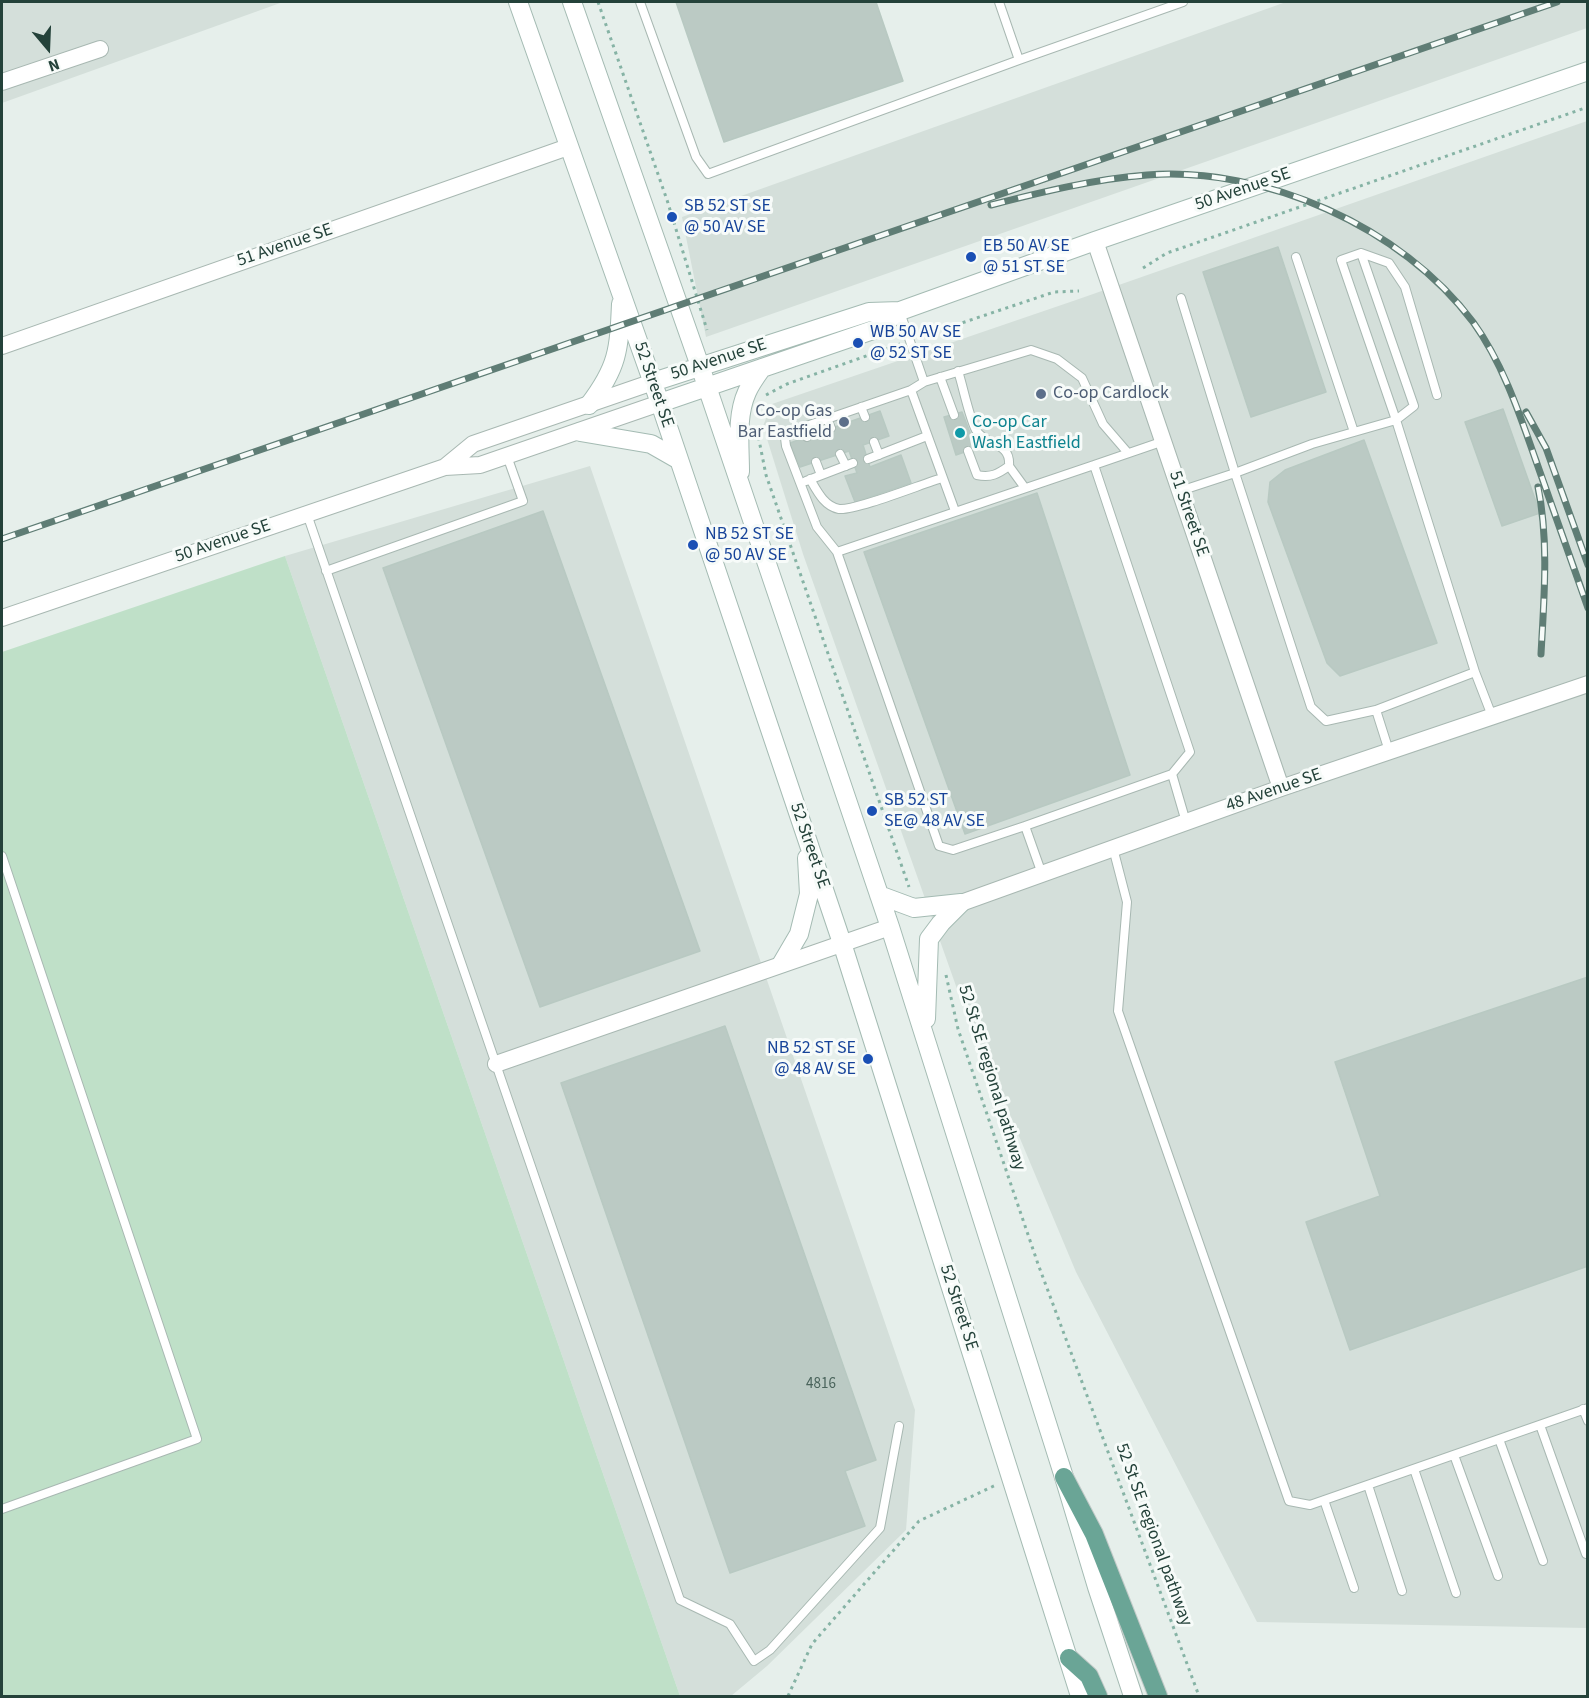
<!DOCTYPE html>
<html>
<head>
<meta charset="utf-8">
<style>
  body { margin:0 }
  #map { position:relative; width:1589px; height:1698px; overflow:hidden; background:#e6efeb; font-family:"Source Sans 3",sans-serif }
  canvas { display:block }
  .frame { position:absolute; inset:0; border:3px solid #24423a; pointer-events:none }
  .north { position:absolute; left:18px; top:18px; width:60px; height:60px; -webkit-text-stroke:4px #f7fbf9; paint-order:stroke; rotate:161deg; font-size:16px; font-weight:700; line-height:24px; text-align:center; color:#24423a }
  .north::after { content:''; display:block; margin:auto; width:21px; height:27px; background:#24423a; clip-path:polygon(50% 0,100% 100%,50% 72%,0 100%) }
</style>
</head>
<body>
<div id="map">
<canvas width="1589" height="1698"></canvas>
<div class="frame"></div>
<div class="north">N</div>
</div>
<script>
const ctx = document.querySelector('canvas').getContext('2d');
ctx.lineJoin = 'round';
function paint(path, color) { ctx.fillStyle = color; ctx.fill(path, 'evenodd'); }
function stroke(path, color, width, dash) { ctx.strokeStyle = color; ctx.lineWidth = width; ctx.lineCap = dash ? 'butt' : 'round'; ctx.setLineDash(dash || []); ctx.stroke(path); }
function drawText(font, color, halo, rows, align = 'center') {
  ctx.font = font + ' "Source Sans 3",sans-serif'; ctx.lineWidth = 6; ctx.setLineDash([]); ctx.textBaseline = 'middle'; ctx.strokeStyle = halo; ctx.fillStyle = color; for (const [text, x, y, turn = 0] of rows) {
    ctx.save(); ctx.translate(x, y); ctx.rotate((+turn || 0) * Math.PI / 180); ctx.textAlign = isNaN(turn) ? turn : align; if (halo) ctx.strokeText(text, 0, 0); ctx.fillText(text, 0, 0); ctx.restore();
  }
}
paint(new Path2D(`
  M2 2H283L2 103Z
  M1286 2H1587V28L706 337 682 217Z
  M1587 121V1628L1257 1622 1076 1272 956 986 803 554 763 426 772 404 1076 300Z
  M590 466 915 1410 906 1530 767 1666 731 1696H680L285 556Z`), '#d4dfda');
paint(new Path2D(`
  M285 556 680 1696H2V652Z`), '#bfe0c8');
const building = new Path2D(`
  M676 2H876L903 81 724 142Z
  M1278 247 1326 392 1251 417 1203 272Z
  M1503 409 1540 513 1502 526 1465 422Z
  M880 411 889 436 863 445 870 467 901 455 911 483 855 502 845 476 857 473 849 451 800 467 790 443Z
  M962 412 976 448 956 455 944 417Z
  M1364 440 1437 643 1340 676 1327 663 1268 502 1270 482 1285 470Z
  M1037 493 1130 775 965 834 864 552Z
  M543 511 700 951 540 1007 383 568Z
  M1588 977V1266L1350 1350 1306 1222 1380 1196 1335 1062Z
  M725 1026 876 1460 845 1471 865 1526 730 1573 561 1083Z`);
paint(building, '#bbcac4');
stroke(building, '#b8c9c2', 1.5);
const lane = new Path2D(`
  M640 2 696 157 708 174 1019 60
  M999 2 1019 60 1183 2
  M1361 253 1414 406 1396 420 1341 260Z
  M1361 253 1389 263 1405 287 1437 395
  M1296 257 1354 432
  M1181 298 1235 473 1311 707 1326 721 1376 710 1475 672
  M900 312 924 382 911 390 955 511
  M958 371C963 386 969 417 976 430 986 447 1011 441 1009 466 998 474 991 478 977 475L968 451
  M940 377 954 415
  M924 382 1031 350 1057 359 1082 378 1103 424 1128 453
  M861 407 865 417
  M827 419 831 428
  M804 427 807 437
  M874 442 879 455
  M840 454 846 466
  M868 459 927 436
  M816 462 821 475
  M1094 465 1164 441
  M1009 466 1025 488
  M810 479C817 491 824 506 839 509 855 511 922 484 942 478
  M806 481 853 463
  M1180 491 1235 473 1312 444 1396 420 1475 672 1492 716
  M307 514 680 1600 730 1624 754 1661 770 1650 880 1528 899 1426
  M837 552 817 527 786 446 785 438 789 432 911 390
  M326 571 523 501 507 456
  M1376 710 1389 751
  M1025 826 953 850 939 846 837 552 1094 465 1190 752 1172 774
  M1113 848 1127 902 1118 1011 1289 1501 1310 1505 1588 1408
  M2 856 197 1439 2 1509
  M1042 874 1025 826 1172 774 1186 822
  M1583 1409 1588 1421
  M1540 1425 1586 1554
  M1499 1439 1543 1561
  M1454 1455 1498 1576
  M1414 1469 1456 1593
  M1368 1485 1402 1591
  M1324 1500 1354 1588`);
const street = new Path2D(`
  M2 82 100 49
  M1095 241 1281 788
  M2 346 568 147
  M445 467 473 444 653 382
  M2 618 445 467 480 465 660 403
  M961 903 1281 788 1588 684
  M496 1064 890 927`);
const secondary = new Path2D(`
  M518 2 660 403 842 943 1080 1696
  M572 2 700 366 890 927 1064 1477 1097 1587 1133 1696
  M653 382 869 312 900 311
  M660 403 876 329 900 311 1095 241 1588 71
  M589 405C618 367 619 350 621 304
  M580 432 651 444 679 460
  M740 472C740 446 736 416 747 392 751 383 757 375 762 368
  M879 895 914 908 961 903
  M782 963 799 934 809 894 807 858
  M926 1019 929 939 941 923 961 903`);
const primary = new Path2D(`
  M1064 1477 1094 1534 1158 1696
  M1069 1658 1089 1676 1098 1696`);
stroke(lane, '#a8b8b2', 10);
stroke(street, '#a8b8b2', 18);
stroke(secondary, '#a4bbb3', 20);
stroke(primary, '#c2cac8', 20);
stroke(new Path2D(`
  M598 2 667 200 707 330
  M1143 268 1167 253 1588 107
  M920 337 1054 292 1079 291
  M766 395 787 384 900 344
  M757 430 766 475 909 887
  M946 975 958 1029 1038 1264 1199 1696
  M788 1696 812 1644 919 1521 996 1485`), '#86b3a5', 3, [3, 4.5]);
stroke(lane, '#fff', 8);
stroke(street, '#fff', 16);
stroke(secondary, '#fff', 18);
stroke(primary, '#6aa596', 18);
const rail = new Path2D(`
  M991 205C1042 192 1094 179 1147 175 1265 166 1402 227 1473 322 1502 362 1519 412 1535 458 1553 508 1570 558 1588 608
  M1526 412 1546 448 1588 565
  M1538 487C1549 541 1544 599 1541 654
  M2 539 1557 2`);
stroke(rail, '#5f7d75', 7);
stroke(rail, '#f7fbf9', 4.5, [14]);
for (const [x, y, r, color] of [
  [672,217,6,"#1a4fb4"],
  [971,257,6,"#1a4fb4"],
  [858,343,6,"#1a4fb4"],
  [1041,394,6,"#5c6f8a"],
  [844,422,6,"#5c6f8a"],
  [960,433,6,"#0f9aa8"],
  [693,545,6,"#1a4fb4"],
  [872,811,6,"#1a4fb4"],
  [868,1059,6,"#1a4fb4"]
]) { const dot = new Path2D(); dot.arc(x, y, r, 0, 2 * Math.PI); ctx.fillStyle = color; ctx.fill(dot); stroke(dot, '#f7fbf9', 2); }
drawText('15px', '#4a645c', null, [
  ["4816",821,1385]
]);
drawText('18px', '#24423a', '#f7fbf9', [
  ["50 Avenue SE",1243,190,-19],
  ["51 Avenue SE",285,246,-19],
  ["50 Avenue SE",719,360,-18],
  ["52 Street SE",653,385,71],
  ["51 Street SE",1188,514,71],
  ["50 Avenue SE",223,542,-19],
  ["48 Avenue SE",1274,791,-19],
  ["52 Street SE",809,846,71],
  ["52 St SE regional pathway",991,1078,73],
  ["52 Street SE",958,1308,72],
  ["52 St SE regional pathway",1153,1535,70]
]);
drawText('18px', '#164399', '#f7fbf9', [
  ["SB 52 ST SE",684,207],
  ["@ 50 AV SE",684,228],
  ["EB 50 AV SE",983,247],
  ["@ 51 ST SE",983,268],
  ["WB 50 AV SE",870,333],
  ["@ 52 ST SE",870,354],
  ["NB 52 ST SE",705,535],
  ["@ 50 AV SE",705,556],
  ["SB 52 ST",884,801],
  ["SE@ 48 AV SE",884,822],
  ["NB 52 ST SE",856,1049,"right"],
  ["@ 48 AV SE",856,1070,"right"]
], 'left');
drawText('18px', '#4e5e75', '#f7fbf9', [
  ["Co-op Cardlock",1053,394],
  ["Co-op Gas",832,412,"right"],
  ["Bar Eastfield",832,433,"right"]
], 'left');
drawText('18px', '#0d838f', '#f7fbf9', [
  ["Co-op Car",972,423],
  ["Wash Eastfield",972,444]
], 'left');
</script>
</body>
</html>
